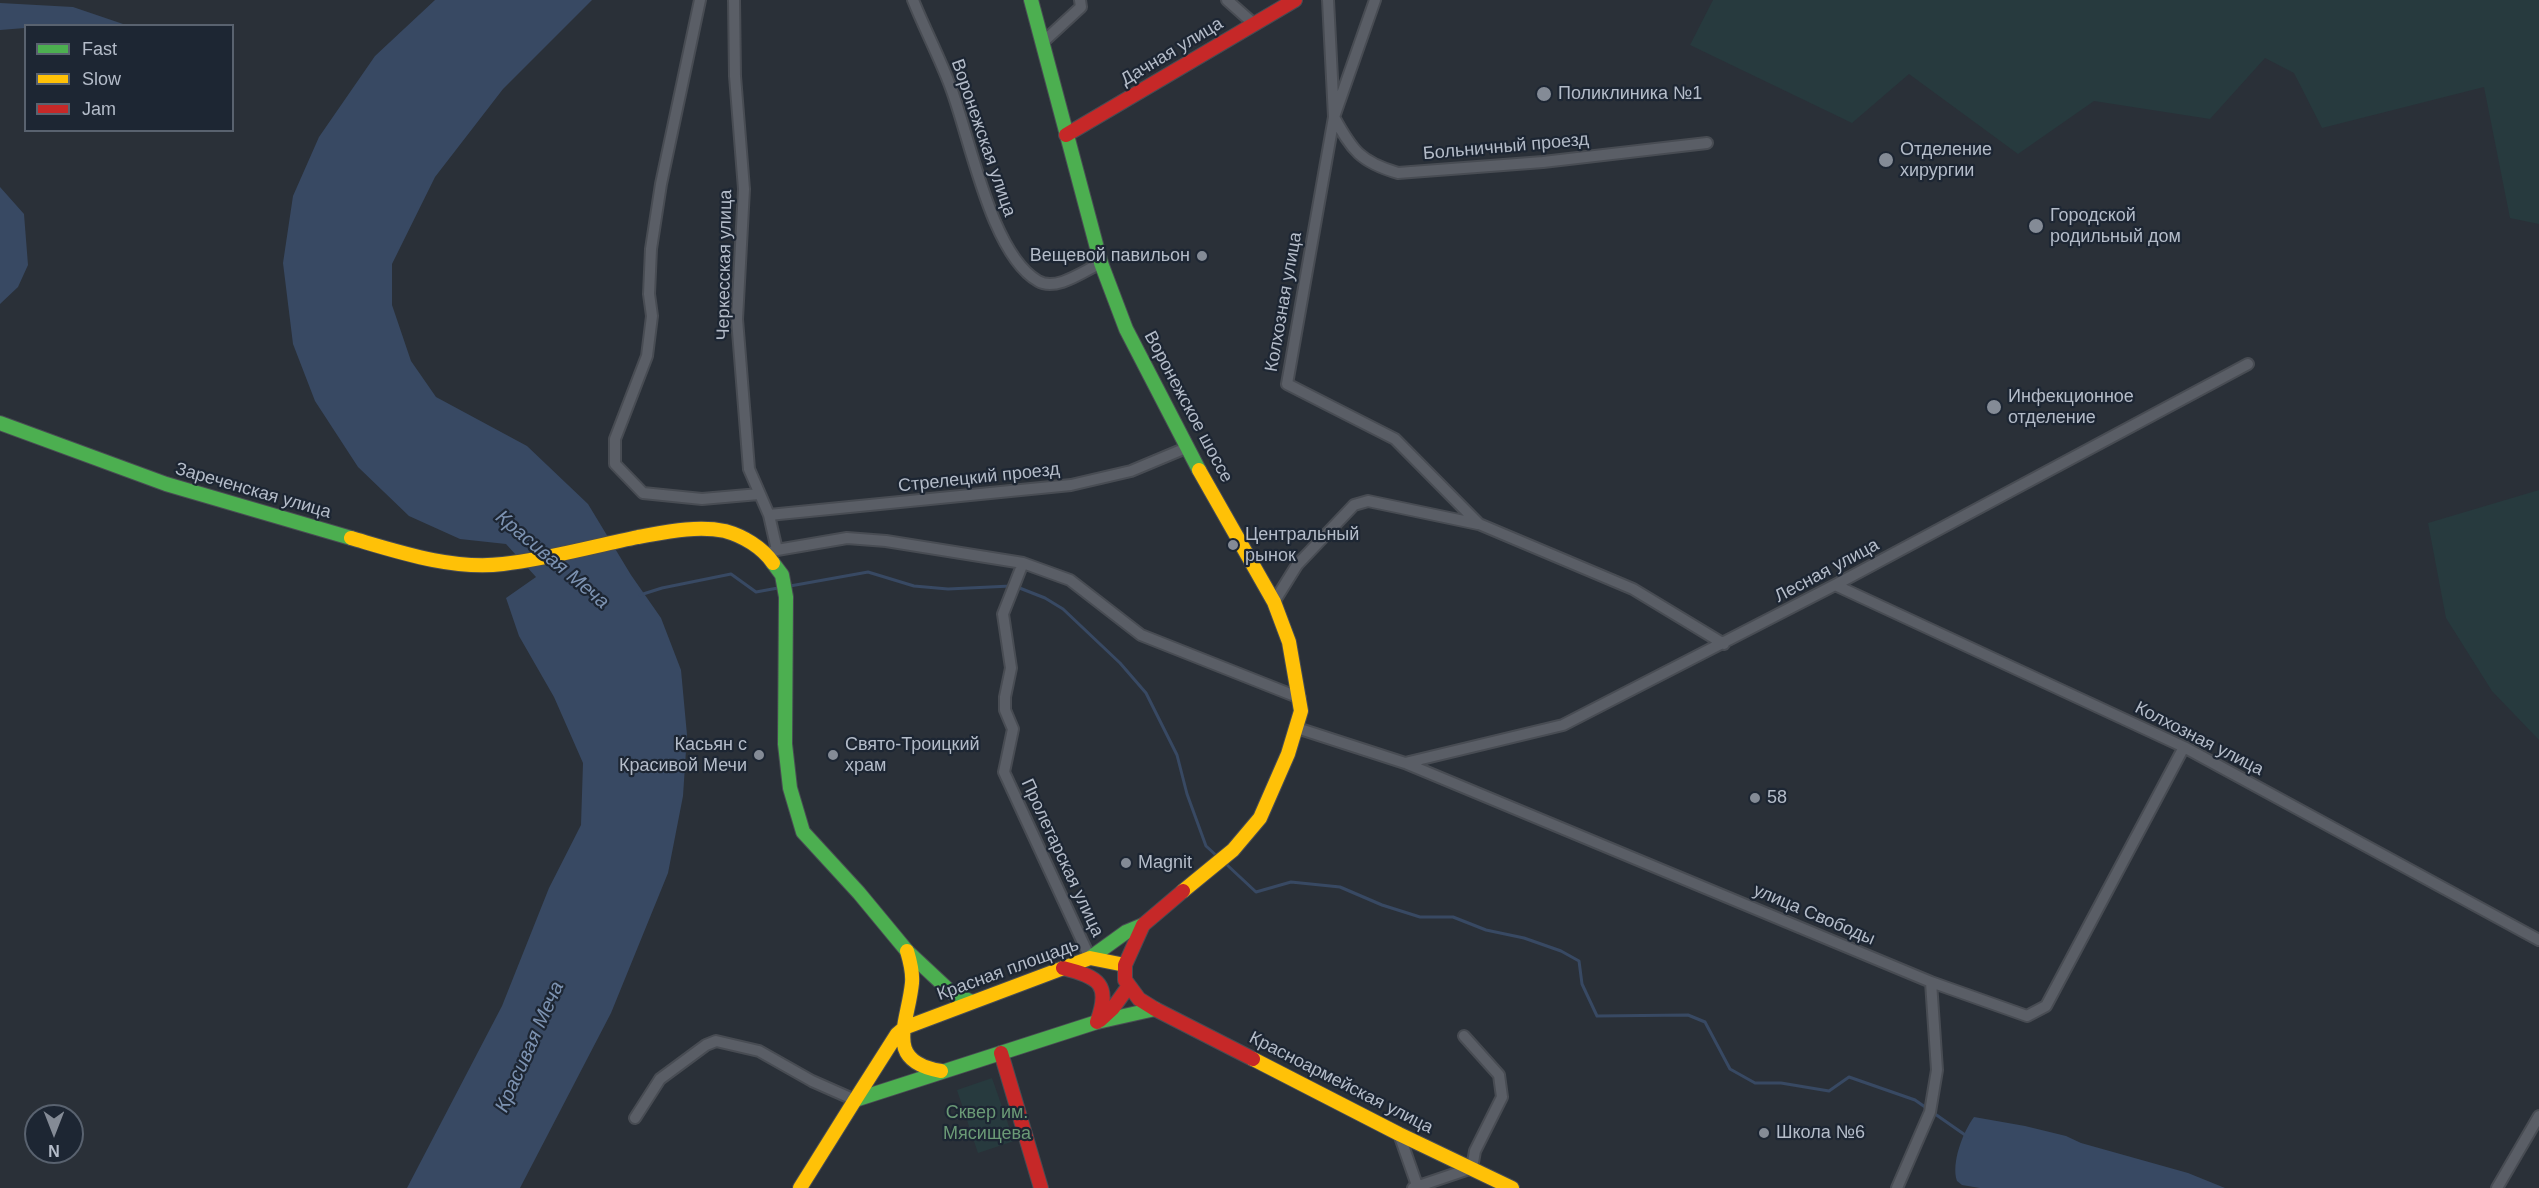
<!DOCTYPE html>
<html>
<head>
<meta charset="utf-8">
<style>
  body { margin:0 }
  #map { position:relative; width:2539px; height:1188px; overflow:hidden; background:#2a3038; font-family:Helvetica,sans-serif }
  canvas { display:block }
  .legend { position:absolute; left:24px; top:24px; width:210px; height:108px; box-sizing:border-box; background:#1d2633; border:2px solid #59626f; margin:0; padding:8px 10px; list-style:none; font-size:18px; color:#b4bcc9 }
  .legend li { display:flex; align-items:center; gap:12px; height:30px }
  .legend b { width:30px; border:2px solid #59626f }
  .north { position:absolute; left:24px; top:1104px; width:60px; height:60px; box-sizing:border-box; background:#1d2633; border:2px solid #59626f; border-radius:50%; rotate:180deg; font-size:16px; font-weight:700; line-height:24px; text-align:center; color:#b4bcc9 }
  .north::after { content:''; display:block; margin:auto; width:21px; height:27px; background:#848b96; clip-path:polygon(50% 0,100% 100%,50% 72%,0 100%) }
</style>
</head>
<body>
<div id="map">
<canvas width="2539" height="1188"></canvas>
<ul class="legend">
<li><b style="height:8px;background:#4caf50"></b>Fast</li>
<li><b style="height:8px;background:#ffc107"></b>Slow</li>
<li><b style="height:8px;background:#c62828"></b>Jam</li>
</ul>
<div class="north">N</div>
</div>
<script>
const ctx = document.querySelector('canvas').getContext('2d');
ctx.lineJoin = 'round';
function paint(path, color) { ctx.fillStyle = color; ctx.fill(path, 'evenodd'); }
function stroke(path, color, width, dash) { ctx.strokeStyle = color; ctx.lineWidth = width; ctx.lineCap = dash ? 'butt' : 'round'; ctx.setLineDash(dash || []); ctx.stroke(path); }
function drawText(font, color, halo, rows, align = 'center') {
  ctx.font = font + ' Helvetica,sans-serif'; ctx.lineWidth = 4.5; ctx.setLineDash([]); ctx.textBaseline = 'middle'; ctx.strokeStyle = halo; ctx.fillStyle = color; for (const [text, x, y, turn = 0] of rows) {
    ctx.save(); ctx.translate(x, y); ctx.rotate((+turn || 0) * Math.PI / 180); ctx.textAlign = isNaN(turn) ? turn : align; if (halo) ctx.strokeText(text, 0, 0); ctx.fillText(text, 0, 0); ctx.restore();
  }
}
paint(new Path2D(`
  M1713 0H2539V224L2510 218 2484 87 2322 128 2294 73 2265 58 2210 119 2094 101 2018 154 1909 74 1852 123 1690 45Z
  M2539 490V740L2492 691 2446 618 2428 523Z
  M992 1078 1014 1141 978 1153 957 1090Z`), '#273a3e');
paint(new Path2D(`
  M435 0H592L503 89 435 177 392 264V305L411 361 436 397 527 446 588 504 631 575 661 618 681 670 687 735 683 796 668 873 611 1013 520 1188H407L502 1006 549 888 581 825 583 763 554 697 519 636 506 598 536 577 506 544 460 539 409 516 358 467 315 401 293 344 283 263 293 196 319 137 375 56Z
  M0 3 73 7 126 25 26 26 25 28 0 30Z
  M0 187 24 214 28 265 18 287 0 304Z
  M1974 1117 2025 1126 2066 1136 2081 1143 2188 1173 2225 1188H1980L1962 1185 1957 1181C1951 1163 1963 1132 1974 1117Z`), '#384963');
stroke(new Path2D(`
  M790 586 868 572 914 586 948 589 1011 586
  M1017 587 1045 598 1063 609 1120 663 1146 693 1177 755 1187 794 1206 846 1218 857
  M640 595 662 588 731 574 756 592 778 588
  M1225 863 1256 892 1291 882 1340 887 1382 905 1420 917H1453L1486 930 1524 938 1561 951 1579 961 1582 984 1597 1016 1688 1015 1705 1022 1730 1069 1755 1083H1781L1829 1091 1849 1077 1915 1100 1968 1137`), '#384963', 3);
const street = new Path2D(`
  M700 0 661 184 651 249 649 294 652 316 647 356 615 439V464L643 493 702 499 759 494
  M734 0 735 76 744 189 737 319 749 469 769 515 777 550 767 554
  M913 0C925 30 940 58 951 88 970 138 991 254 1038 281 1056 292 1084 271 1101 263
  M1227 0 1254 24
  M1328 0 1334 117 1287 384 1395 439 1479 524 1633 589 1724 644
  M1375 0 1334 117C1352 150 1360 162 1398 173L1543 162 1707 143
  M1042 43 1081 7 1080 0
  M769 515 1071 485 1131 471 1186 448
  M777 550 847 538 886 541 1023 563 1070 580 1141 635 1300 698
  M1023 563 1003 614 1011 668 1005 697V710L1013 729 1004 772 1090 958
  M1835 585 2184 747 2539 940
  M1274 602 1297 565 1354 505 1368 501 1478 524
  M1297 728 1405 763 1931 982 2027 1016 2046 1006 2184 747
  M1405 763 1563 725 1835 585 2248 364
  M635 1118 660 1079 706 1045 716 1041 759 1051 812 1081 855 1100
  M1399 1134 1418 1188
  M1413 1188 1472 1168 1475 1151 1502 1097 1499 1075 1464 1036
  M1897 1188 1930 1112 1937 1070 1931 982
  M2497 1188 2539 1116`);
const fast = new Path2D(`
  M1031 0 1101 263 1126 329 1199 470
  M0 423 166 484 351 538
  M773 563 782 575 786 597 785 744 790 788 803 832 859 893 907 951 952 993 972 1002
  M1090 958 1126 932 1143 925
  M855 1100 1097 1022 1155 1009`);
const slow = new Path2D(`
  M351 538C399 552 452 570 503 564 548 559 594 546 638 537 666 532 697 525 725 531 743 536 762 547 773 563
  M1183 891 1233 850 1260 818 1288 754 1301 711 1289 642 1274 602 1199 470
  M907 951C910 961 913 972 912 983 908 1024 883 1061 941 1071
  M1253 1059 1399 1134 1512 1188
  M855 1100 897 1034 904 1028 1090 958 1125 965
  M800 1188 855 1100`);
const jam = new Path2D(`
  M1066 135 1295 0
  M1183 891 1143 925 1125 965V980L1139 999 1155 1009 1253 1059
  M1063 968C1099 977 1111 984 1097 1022
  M1100 1020 1113 1008 1128 987
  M1001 1053 1041 1188`);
stroke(street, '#484c53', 14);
stroke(fast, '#484c53', 16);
stroke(slow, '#484c53', 16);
stroke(jam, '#484c53', 16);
stroke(street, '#5a5e66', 10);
stroke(fast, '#4caf50', 14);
stroke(slow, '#ffc107', 14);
stroke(jam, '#c62828', 14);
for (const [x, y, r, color] of [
  [1544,94,8,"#848b96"],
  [1886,160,8,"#848b96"],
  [2036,226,8,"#848b96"],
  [1202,256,6,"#848b96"],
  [1994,407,8,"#848b96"],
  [1233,545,6,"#848b96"],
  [759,755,6,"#848b96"],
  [833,755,6,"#848b96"],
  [1755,798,6,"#848b96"],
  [1126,863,6,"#848b96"],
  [1764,1133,6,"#848b96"]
]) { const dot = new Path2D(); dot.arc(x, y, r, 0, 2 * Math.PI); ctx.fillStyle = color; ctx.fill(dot); stroke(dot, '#1d2633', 2); }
drawText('18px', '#b4bcc9', '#1d2633', [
  ["Дачная улица",1172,52,-31],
  ["Воронежская улица",983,138,71],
  ["Больничный проезд",1506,147,-5],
  ["Черкесская улица",725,265,-89],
  ["Колхозная улица",1284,302,-80],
  ["Воронежское шоссе",1188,407,62],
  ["Стрелецкий проезд",979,478,-6],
  ["Зареченская улица",253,491,16],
  ["Лесная улица",1827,571,-28],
  ["Колхозная улица",2199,739,27],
  ["Пролетарская улица",1062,858,65],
  ["улица Свободы",1814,915,23],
  ["Красная площадь",1008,970,-20],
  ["Красноармейская улица",1341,1083,27]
]);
drawText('18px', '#b4bcc9', '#1d2633', [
  ["Поликлиника №1",1558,94],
  ["Отделение",1900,150],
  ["хирургии",1900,171],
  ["Городской",2050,216],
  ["родильный дом",2050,237],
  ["Вещевой павильон",1190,256,"right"],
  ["Инфекционное",2008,397],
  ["отделение",2008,418],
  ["Центральный",1245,535],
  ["рынок",1245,556],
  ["Касьян с",747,745,"right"],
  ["Красивой Мечи",747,766,"right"],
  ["Свято-Троицкий",845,745],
  ["храм",845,766],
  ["58",1767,798],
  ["Magnit",1138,863],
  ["Школа №6",1776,1133]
], 'left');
drawText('18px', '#6b9a76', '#1d2633', [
  ["Сквер им.",987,1113],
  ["Мясищева",987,1134]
]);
drawText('italic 20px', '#7c92b1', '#1d2633', [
  ["Красивая Меча",552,560,40],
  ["Красивая Меча",530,1047,-66]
]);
</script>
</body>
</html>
